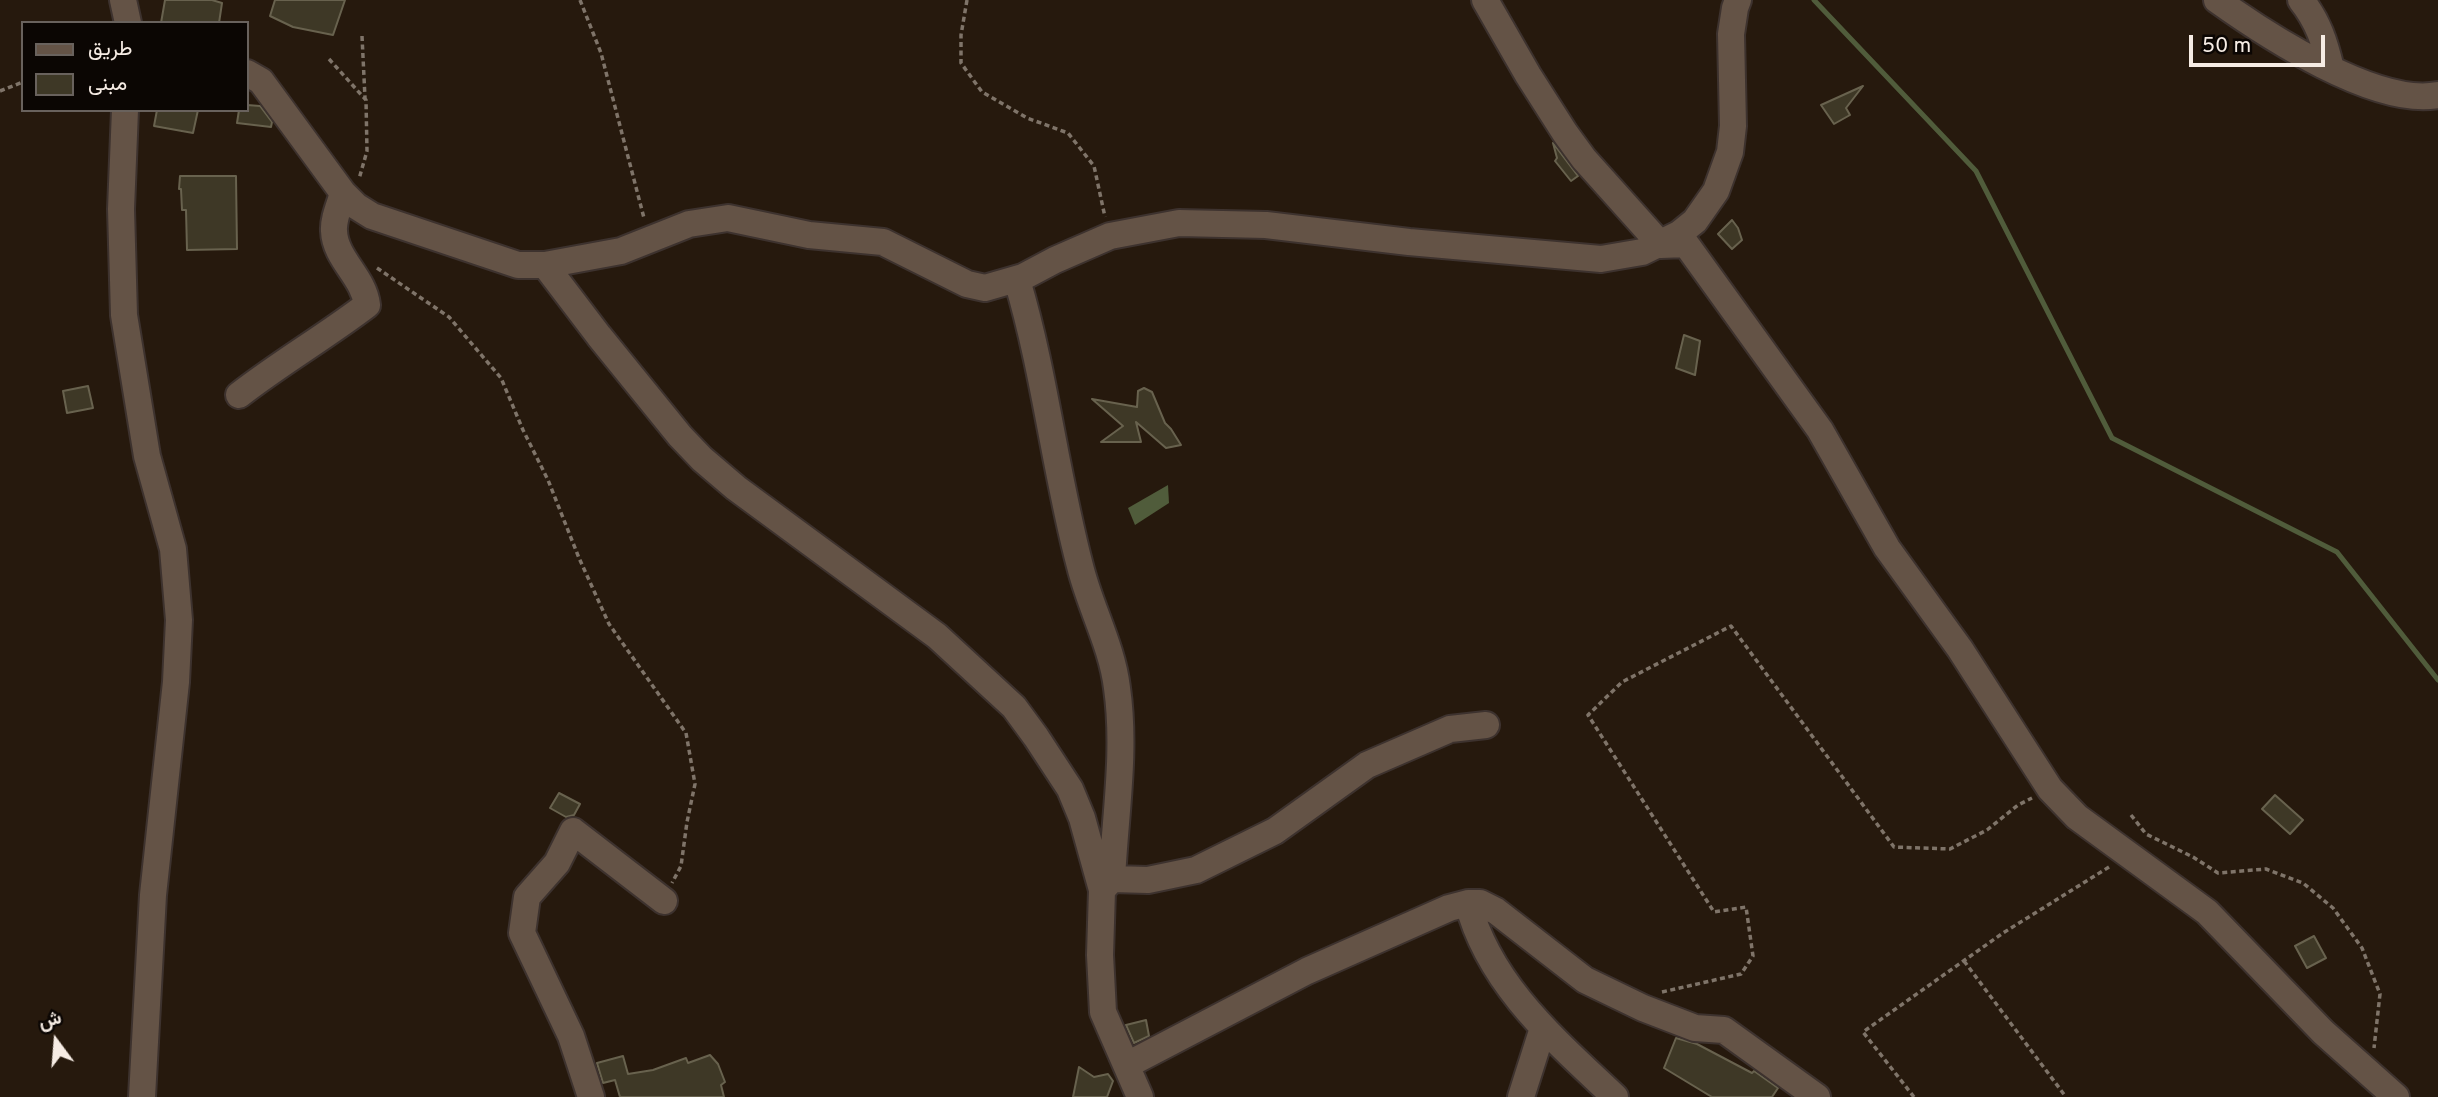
<!DOCTYPE html>
<html>
<head>
<meta charset="utf-8">
<style>
  body { margin:0 }
  #map { position:relative; width:2438px; height:1097px; overflow:hidden; background:#26190d; font-family:Overpass,Vazirmatn,sans-serif }
  canvas { display:block }
  .legend { position:absolute; left:21px; top:21px; width:228px; height:91px; box-sizing:border-box; background:#0b0603; border:2px solid #69625d; margin:0; padding:9px 12px; list-style:none; font-size:21px; color:#f6ece4 }
  .legend li { display:flex; align-items:center; gap:14px; height:35px }
  .legend b { width:35px; border:2px solid #69625d }
  .north { position:absolute; left:21px; top:1006px; width:70px; height:70px; -webkit-text-stroke:5px #0b0603; paint-order:stroke; rotate:344deg; font-size:19px; font-weight:700; line-height:28px; text-align:center; color:#f6ece4 }
  .north::after { content:''; display:block; margin:auto; width:24px; height:32px; background:#f6ece4; clip-path:polygon(50% 0,100% 100%,50% 72%,0 100%) }
  .scale { position:absolute; left:2189px; top:35px; width:136px; height:32px; box-sizing:border-box; border:4px solid #f6ece4; border-top:0; padding-left:9px; font-size:21px; line-height:24px; white-space:nowrap; color:#f6ece4; -webkit-text-stroke:5px #0b0603; paint-order:stroke }
</style>
</head>
<body>
<div id="map">
<canvas width="2438" height="1097"></canvas>
<ul class="legend">
<li><b style="height:9px;background:#645346"></b>طريق</li>
<li><b style="height:19px;background:#3e3826"></b>مبنى</li>
</ul>
<div class="north">ش</div>
<div class="scale">50 m</div>
</div>
<script>
const ctx = document.querySelector('canvas').getContext('2d');
ctx.lineJoin = 'round';
function paint(path, color) { ctx.fillStyle = color; ctx.fill(path, 'evenodd'); }
function stroke(path, color, width, dash) { ctx.strokeStyle = color; ctx.lineWidth = width; ctx.lineCap = dash ? 'butt' : 'round'; ctx.setLineDash(dash || []); ctx.stroke(path); }
paint(new Path2D(`
  M1168 485 1169 503 1135 525 1128 508Z`), '#505c3b');
stroke(new Path2D(`
  M1814 0 1976 171 2112 438 2337 552 2438 680`), '#505c3b', 5);
const building = new Path2D(`
  M165 0H212L222 3 219 23H161Z
  M275 0H345L333 35 293 27 270 16Z
  M1863 86 1846 108 1850 115 1834 124 1821 105Z
  M247 105 260 106 272 122 271 127 237 123 239 110H247Z
  M157 110H198L193 133 154 126Z
  M1553 143 1578 176 1571 181 1555 161 1557 158Z
  M180 176H236L237 249 187 250 186 210H182L181 189H179Z
  M1732 220 1738 228 1742 240 1732 249 1718 234Z
  M1684 335 1700 341 1695 375 1676 368Z
  M88 386 93 408 67 413 63 391Z
  M1144 388 1152 392 1165 423 1171 429 1181 445 1166 448 1136 422 1141 442H1101L1123 426 1092 399 1137 407 1138 391Z
  M559 793 580 804 574 815 566 817 550 808Z
  M2275 795 2303 820 2290 834 2262 809Z
  M2314 936 2326 958 2307 968 2295 946Z
  M1146 1020 1149 1036 1134 1043 1126 1025Z
  M1676 1038 1697 1044 1752 1073 1754 1071 1778 1088 1772 1097H1712L1664 1068Z
  M710 1055 718 1064 725 1082 721 1085 724 1097H620L615 1080 603 1083 597 1063 623 1056 628 1074 653 1070 686 1058 688 1063Z
  M1079 1067 1094 1077 1108 1074 1113 1081 1107 1097H1073Z`);
paint(building, '#3e3826');
stroke(building, '#68624e', 2);
const minor = new Path2D(`
  M123 0 128 23
  M1485 0 1528 75 1565 133 1584 159 1661 245 1686 244 1820 430 1887 548 1960 649 2050 789 2077 817 2207 912 2323 1032 2396 1097
  M2217 0C2266 35 2376 107 2438 95
  M2301 0C2318 21 2325 43 2331 69
  M247 73 261 81 343 193 356 206 372 216 518 265H545L621 251 689 224 728 218 809 235 883 242 967 284 985 288 1023 277 1055 260 1110 236 1179 223 1266 225 1409 242 1601 259 1642 252 1679 234 1695 221 1716 191 1730 152 1733 126 1731 34 1735 8 1738 0
  M125 110 121 209 124 315 147 456 173 549 179 620 176 682 153 895 142 1097
  M545 265 599 336 680 436 702 459 736 488 937 636 1014 707 1036 737 1070 789 1082 818 1102 890 1100 955 1103 1012 1140 1097
  M1017 280C1045 373 1055 472 1080 566 1090 607 1112 646 1117 688 1126 751 1115 816 1112 879L1102 890
  M239 395C280 363 325 337 367 305 364 277 335 259 334 231 333 219 340 204 343 193
  M1112 879 1148 880 1196 870 1275 831 1367 765 1450 729 1486 725
  M1468 903H1480L1496 911 1585 980 1643 1008 1695 1028 1724 1030 1817 1097
  M1127 1065 1307 971 1449 908 1468 903C1489 985 1557 1042 1615 1097
  M591 1097 571 1036 522 933 527 897 557 863 573 831 664 901
  M1521 1097 1543 1028`);
stroke(minor, '#3d322e', 30);
stroke(new Path2D(`
  M580 0 601 53 644 218
  M967 0 961 35V63L982 92 1027 118 1068 133 1094 166 1105 217
  M362 36 365 98
  M329 59 366 100 367 151 359 179
  M0 91 23 82
  M377 268 449 317 501 378 523 430 548 480 579 558 609 624 686 733 695 784 687 822 681 866 672 883
  M2131 815 2146 834 2193 857 2218 873 2266 869 2303 883 2333 908 2362 948 2380 994 2374 1048
  M1964 961 2066 1097
  M1662 992 1741 974 1753 956 1746 907 1714 912 1588 715 1622 682 1731 626 1894 847 1950 849 1987 830 2018 805 2032 798
  M1914 1097 1863 1032 2003 933 2109 867`), '#7f7469', 3.5, [5, 3.5]);
stroke(minor, '#645346', 26);
</script>
</body>
</html>
